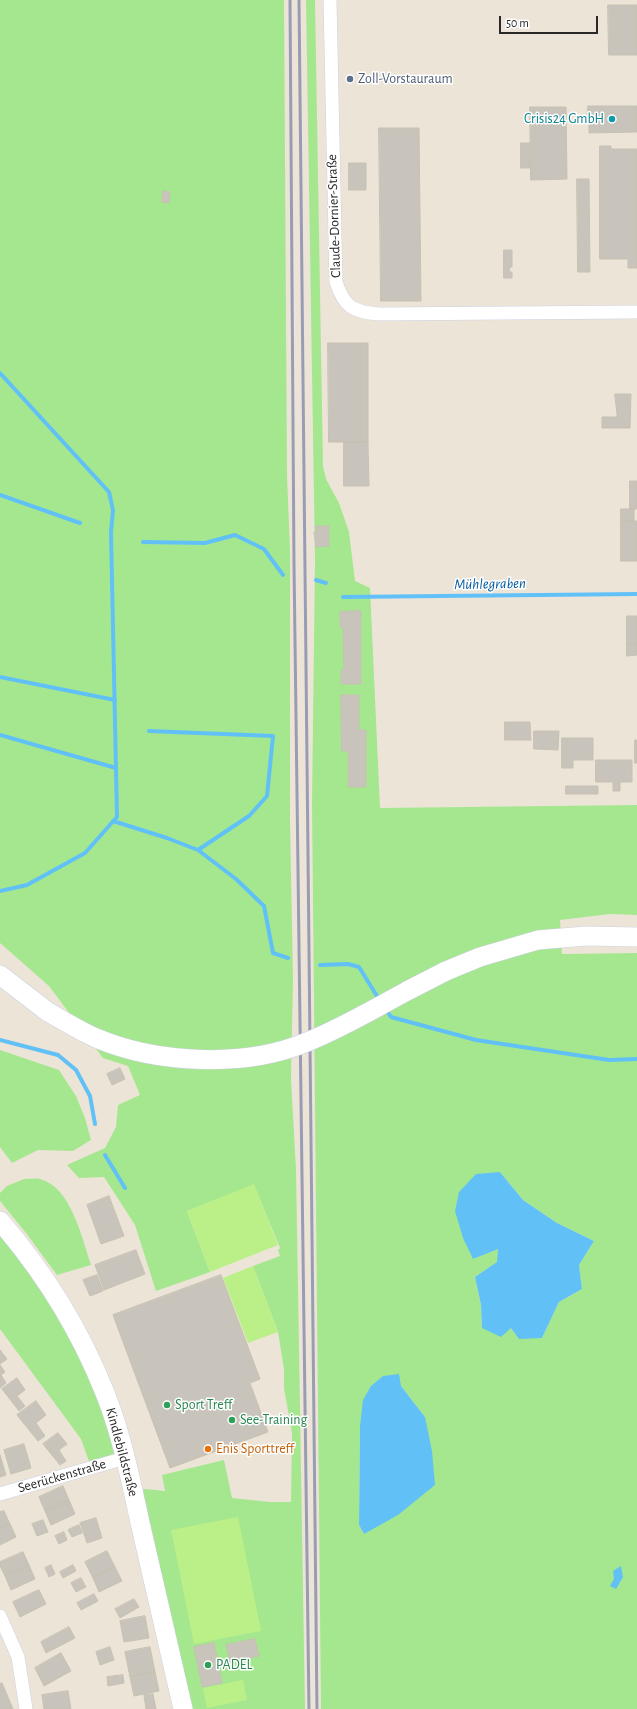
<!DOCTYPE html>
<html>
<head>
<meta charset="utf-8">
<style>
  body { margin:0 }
  #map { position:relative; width:637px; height:1709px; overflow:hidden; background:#ece5d7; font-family:"Alegreya Sans",sans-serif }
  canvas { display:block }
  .scale { position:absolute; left:499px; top:16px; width:99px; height:18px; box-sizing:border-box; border:2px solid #282828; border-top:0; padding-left:5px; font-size:12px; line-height:14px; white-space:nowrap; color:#282828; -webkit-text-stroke:3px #fff; paint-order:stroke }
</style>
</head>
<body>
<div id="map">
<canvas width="637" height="1709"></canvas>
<div class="scale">50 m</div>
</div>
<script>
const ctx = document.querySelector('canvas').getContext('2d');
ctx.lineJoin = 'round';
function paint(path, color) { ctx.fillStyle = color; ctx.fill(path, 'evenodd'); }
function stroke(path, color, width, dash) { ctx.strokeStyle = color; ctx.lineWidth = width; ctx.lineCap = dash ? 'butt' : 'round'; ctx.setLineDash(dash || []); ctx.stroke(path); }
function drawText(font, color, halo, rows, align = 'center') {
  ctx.font = font + ' "Alegreya Sans",sans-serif'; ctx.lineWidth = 3; ctx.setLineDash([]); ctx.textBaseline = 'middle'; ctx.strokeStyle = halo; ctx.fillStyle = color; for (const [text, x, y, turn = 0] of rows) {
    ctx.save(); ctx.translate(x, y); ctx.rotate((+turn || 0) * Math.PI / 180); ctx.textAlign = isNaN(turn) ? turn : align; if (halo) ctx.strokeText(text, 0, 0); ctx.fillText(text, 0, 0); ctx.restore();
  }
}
paint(new Path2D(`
  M0 0H284L287 476 290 550V820L293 979 291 1079 296 1170 305 1709H183L133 1492 145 1489 165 1491 162 1475 224 1460 232 1498 270 1502H291L292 1433 284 1388V1369L278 1332 253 1266 280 1256 278 1250 280 1248 254 1185 187 1211 210 1272 156 1291 135 1225 104 1177 79 1178 67 1165 105 1148 116 1127 118 1105 140 1095 128 1066 103 1058 49 986 0 943Z
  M306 0H315L323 466 326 479 339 503 349 532 355 581 370 588 380 808 637 805V915L610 914 560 920 562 954 637 953V1709H321L312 803 315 560ZM500 1172 523 1200 557 1223 594 1241 579 1265 582 1289 559 1302 542 1338 511 1328H482L481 1305 475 1277 498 1262V1248L473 1259ZM401 1386 425 1417 364 1534 359 1525 360 1426Z
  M0 1050 59 1070 76 1096 85 1118 91 1140 73 1151 38 1150 12 1163 0 1147Z
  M24 1179C29 1179 35 1178 40 1179 71 1187 82 1238 91 1265L57 1275 26 1233 0 1201V1193L7 1186Z
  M0 1221 77 1332 125 1458 91 1467 81 1439 0 1329Z`), '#a5e78f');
paint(new Path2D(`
  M254 1184 278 1245 210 1272 187 1211Z
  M253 1266 278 1332 248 1343 223 1278Z
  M238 1517 261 1631 194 1644 171 1530Z
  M243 1680 247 1700 207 1708 203 1688Z`), '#bbf089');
paint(new Path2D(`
  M500 1172 523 1200 557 1223 594 1241 579 1265 582 1289 559 1302 542 1338 519 1339 511 1328 501 1337 482 1328 481 1305 475 1277 497 1262 498 1249 473 1259 463 1238 455 1211 459 1192 476 1174Z
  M399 1374 401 1386 425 1417 432 1451 435 1485 398 1515 364 1534 359 1525 360 1426 363 1400 371 1386 383 1376Z
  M621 1566 623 1577 616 1589 610 1586 614 1579 613 1571Z`), '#61c1f7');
stroke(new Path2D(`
  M0 373 109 492 113 510 111 532 117 817 85 853 27 885 0 891
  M0 495 80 523
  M143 542 205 543 235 535 264 549 283 575
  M316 580 326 583
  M343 597 637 594
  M0 677 115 700
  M149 731 273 736 267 796 249 816 198 850
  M0 735 116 768
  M113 821 167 838 198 850 236 879 264 906 273 953 288 958
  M320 965 348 964 359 967 380 1001
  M385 1008 391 1017 476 1040 609 1060 637 1059
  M0 1040 58 1055 76 1070 90 1096 95 1124
  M105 1155 125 1188`), '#61c1f7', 4);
const building = new Path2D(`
  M608 5H637V55H609Z
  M588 106H637V132L589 133V123H587Z
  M530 107H566L567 179 531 180Z
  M379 128H419L421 301H381Z
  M521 143H531V168H521Z
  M600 146H611V149H637V268H628V259H600Z
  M349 163H366V190H349Z
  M577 179H589L590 272H578Z
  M163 191 170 192 169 203 162 202Z
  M504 250H512V267H510L509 272H512V278H504Z
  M328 343H368V442H329Z
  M615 394H631L630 428H602V417H617Z
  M344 442H368L369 486H344Z
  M630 481H637V509H630Z
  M621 509H634V521H621Z
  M621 521H637V561H621Z
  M316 526H329V546L316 547 314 532H316Z
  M361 611V684H341V670H344L343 627H340V612Z
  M627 616H637V644H627Z
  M627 644H637V655L627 656Z
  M341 695H359V730H366V787H348V751H342Z
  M505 722H530L531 740H505Z
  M534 731H559L558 750 534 749Z
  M562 738H593V760H573V768H562Z
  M635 740H637V763H635Z
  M596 760H632V782H620V791H613V782H596Z
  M566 786H598V794H566Z
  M120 1068 125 1079 112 1085 107 1074Z
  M109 1196 124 1236 101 1244 87 1205Z
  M136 1250 145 1274 104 1290 95 1265Z
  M97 1275 103 1291 90 1296 83 1280Z
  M221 1275 260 1379 250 1383 268 1432 170 1468 113 1315Z
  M0 1350 7 1359 0 1364Z
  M0 1365 5 1372 1 1375 6 1383 0 1388Z
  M17 1378 25 1390 17 1396 25 1406 19 1411 2 1389Z
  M36 1401 46 1415 36 1423 45 1436 38 1441 17 1415Z
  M58 1433 67 1444 59 1450 66 1461 60 1465 43 1444Z
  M24 1444 31 1468 11 1474 4 1450Z
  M0 1455 6 1475 0 1477Z
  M63 1486 69 1500 45 1511 39 1497Z
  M69 1500 75 1514 51 1525 45 1511Z
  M4 1511 10 1524 0 1528V1512Z
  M96 1518 102 1538 87 1543 80 1523Z
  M43 1520 48 1532 37 1536 32 1524Z
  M10 1524 16 1537 0 1545V1528Z
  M79 1525 82 1533 72 1537 68 1530Z
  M64 1532 67 1540 59 1544 55 1536Z
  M107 1551 115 1567 93 1578 85 1562Z
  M23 1552 29 1565 5 1576 0 1566V1562Z
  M29 1565 35 1579 11 1590 5 1576Z
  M51 1565 55 1574 49 1577 45 1568Z
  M73 1565 76 1571 63 1578 60 1572Z
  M115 1567 122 1581 99 1592 93 1578Z
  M81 1578 86 1587 76 1592 71 1583Z
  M39 1590 46 1604 20 1617 13 1602Z
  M94 1594 98 1601 81 1610 77 1603Z
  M134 1599 139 1607 120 1618 115 1609Z
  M145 1616 149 1638 124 1642 120 1621Z
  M69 1627 75 1638 46 1653 41 1642Z
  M255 1639 259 1656 230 1662 226 1645Z
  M214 1643 222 1683 202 1687 194 1647Z
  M110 1647 114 1660 100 1665 96 1652Z
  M150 1647 155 1672 130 1677 125 1652Z
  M61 1653 71 1671 44 1686 35 1668Z
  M155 1672 159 1691 134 1696 130 1677Z
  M123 1675 124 1683 108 1686 107 1677Z
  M2 1683 13 1709H0V1684Z
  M68 1691 71 1709H44L42 1695Z
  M153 1694 156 1709H146L144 1695Z`);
paint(building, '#c9c4bb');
stroke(building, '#c7c1b1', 1);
const street = new Path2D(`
  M330 0 336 282C344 307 353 312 379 314L637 312
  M0 1494 125 1458
  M0 1616 18 1657 26 1709`);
const secondary = new Path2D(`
  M0 975 48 1012
  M407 991 446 971 480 957 538 940 586 936 637 937
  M0 1221C44 1272 80 1330 105 1393 122 1435 131 1482 141 1527 155 1587 169 1648 183 1709`);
stroke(street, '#cdcfe2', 14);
stroke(secondary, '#cdcfe2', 20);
stroke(street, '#fff', 13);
stroke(secondary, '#fff', 19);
stroke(new Path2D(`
  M290 0 294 564 309 1709
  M299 0 317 1709`), '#9a9cb4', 3);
const secondaryBridge = new Path2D(`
  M48 1012C64 1021 80 1031 96 1038 158 1064 245 1068 307 1042 342 1028 374 1009 407 991`);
stroke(secondaryBridge, '#cdcfe2', 20, []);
stroke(secondaryBridge, '#fff', 19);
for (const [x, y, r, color] of [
  [350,79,4,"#5c6f8a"],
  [612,119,4,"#0f9aa8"],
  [167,1405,4,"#2e9e5b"],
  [232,1420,4,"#2e9e5b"],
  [208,1449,4,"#e8710a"],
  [208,1665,4,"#2e9e5b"]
]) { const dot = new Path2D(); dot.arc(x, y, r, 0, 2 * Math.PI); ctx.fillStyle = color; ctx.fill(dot); stroke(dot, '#fff', 1.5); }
drawText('14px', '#4e5e75', '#fff', [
  ["Zoll-Vorstauraum",358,79]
], 'left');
drawText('14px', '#0d838f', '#fff', [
  ["Crisis24 GmbH",604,119]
], 'right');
drawText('14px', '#282828', '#fff', [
  ["Claude-Dornier-Straße",334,216,-92],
  ["Kindlebildstraße",122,1452,75],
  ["Seerückenstraße",62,1476,-16]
]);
drawText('14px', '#27864d', '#fff', [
  ["Sport Treff",175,1405],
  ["See-Training",240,1420],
  ["PADEL",216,1665]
], 'left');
drawText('14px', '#c56008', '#fff', [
  ["Enis Sporttreff",216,1449]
], 'left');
drawText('italic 15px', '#035ba0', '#fff', [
  ["Mühlegraben",490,584,-1]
]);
</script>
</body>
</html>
